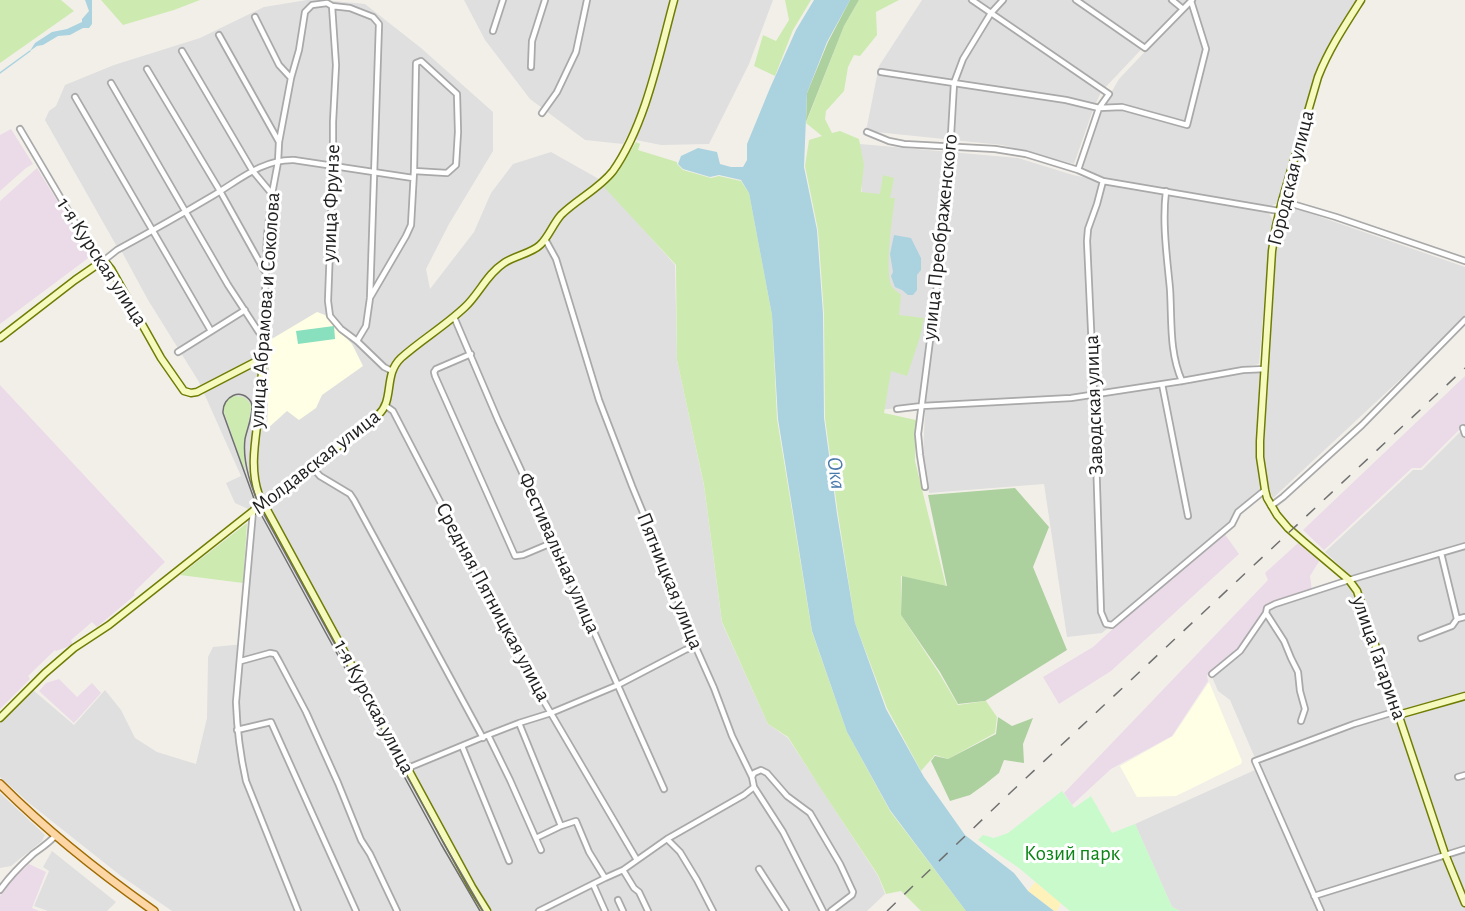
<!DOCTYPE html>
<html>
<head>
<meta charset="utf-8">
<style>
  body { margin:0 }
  canvas { display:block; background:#f2efe9 }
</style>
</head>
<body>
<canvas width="1465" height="911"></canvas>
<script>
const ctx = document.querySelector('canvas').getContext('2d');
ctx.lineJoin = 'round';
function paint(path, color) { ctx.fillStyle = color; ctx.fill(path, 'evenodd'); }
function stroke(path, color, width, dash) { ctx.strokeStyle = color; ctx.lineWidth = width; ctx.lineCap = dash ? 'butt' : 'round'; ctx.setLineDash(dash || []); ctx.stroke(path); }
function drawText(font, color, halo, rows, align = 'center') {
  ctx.font = font + ' "Alegreya Sans",sans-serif'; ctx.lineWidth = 6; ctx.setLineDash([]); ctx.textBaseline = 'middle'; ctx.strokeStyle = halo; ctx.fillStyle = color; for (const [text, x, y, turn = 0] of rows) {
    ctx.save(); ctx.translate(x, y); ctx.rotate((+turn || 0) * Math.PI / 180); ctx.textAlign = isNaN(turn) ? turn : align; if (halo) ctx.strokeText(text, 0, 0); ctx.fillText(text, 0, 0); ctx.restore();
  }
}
paint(new Path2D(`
  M307 0H323L365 4 421 48 493 112V151L449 224 426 269 430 289 474 232 491 193 513 164 551 152 599 179 675 265 677 360 704 486 722 623 768 724 788 738 878 876 885 894 867 911H172L121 876 29 803 0 777V723L33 690 74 725 105 690 121 710 135 738 157 752 196 764 207 718 208 657 213 647 244 644 255 512 235 503 226 483 241 476 199 382 148 300 122 252 116 245 45 120 49 111 56 106 65 85 114 65 200 38 264 7Z
  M464 0H672L643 106 623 144 585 140 530 99 485 40Z
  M675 0H773L749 64 709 144 661 145 636 140Z
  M922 0H1188L1101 92 1093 110 1074 164 1002 145 866 131 879 66Z
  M1194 0H1359L1321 61 1309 94 1278 203 1271 206 1104 178 1082 167 1100 112 1119 79Z
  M860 144 1018 158 1073 175 1165 194 1266 209 1273 220 1268 257 1259 364 1162 382 1068 396 874 410 862 198Z
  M1283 204 1465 267V319L1272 499 1267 488 1262 452V435L1275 251Z
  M1262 371 1256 441 1262 490 1235 511 1230 523 1102 633 1067 637 1044 484 929 493 923 456 925 410 1072 399 1107 395Z
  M1465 427V543L1351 576 1325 552 1413 470H1422Z
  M1465 548V693L1402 711 1360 590 1354 581Z
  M1349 581 1356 592 1396 710 1255 758 1230 700 1218 691 1212 677 1243 654 1269 611 1275 605Z
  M1465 698V892L1449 851 1403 716Z
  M1396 713 1443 854 1465 907V911H1324L1258 762 1354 725Z
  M1255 770 1319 911H1180L1172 907 1135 824Z
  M0 793 45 835 42 841 11 866 0 868Z
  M52 851 116 902 107 911H48L34 906 49 871 43 867Z`), '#e0dfdf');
paint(new Path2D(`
  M11 129 33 164 26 168 0 191V135Z
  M37 168 91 256 0 324V201Z
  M1465 376V424L1421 468H1412L1324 550 1303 530Z
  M0 385 165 562 135 591 134 593 135 595 97 627 92 622 71 640 73 645 56 651 55 650 28 676 30 679 0 709Z
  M1224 533 1239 554 1111 671 1059 704 1043 677 1093 647 1163 583 1176 576Z
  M1298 543 1320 560 1310 576 1312 591 1287 599 1279 600 1266 606 1265 612 1240 646 1207 675 1208 681 1172 736 1111 769 1072 805 1064 793 1268 580 1265 573Z
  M59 679 77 697 92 683 101 693 74 723 39 691 46 683Z
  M29 864 46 872 32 908 39 911H0V896L14 878Z`), '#ebdbe8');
paint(new Path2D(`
  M317 312 325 315 352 344 363 366 322 395 316 408 299 420 287 411 267 429 270 340Z
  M1209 682 1242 761 1241 764 1176 796 1137 797 1120 766 1173 736Z`), '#ffffe5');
paint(new Path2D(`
  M0 0H61L74 11 0 63Z
  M101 0H200L174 10 123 25Z
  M785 0H811L793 30 775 76 754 66 763 35 776 41 789 20Z
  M859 0H899L876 12 877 35 860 56 854 55 848 67 844 91 826 111 825 119 832 133 840 131 859 139 864 165 861 192 880 194 883 175 894 178 890 198H895C892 216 885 270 891 285 893 289 898 292 901 295L899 315 924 318 920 337 907 376 891 371 884 413 916 420 915 461 946 586 901 576V615L939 673 958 705 986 701 997 717 995 733 948 759 935 755 921 771 887 708 855 623 838 514 825 418 824 314 818 230 805 166 809 140 822 136 806 123 844 26Z
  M636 142 640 144 638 150 677 162V164L683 170 711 178 719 176 741 181 749 193 772 315 777 419 812 632 847 732 890 811 966 911H921L901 891 886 894 878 875 821 789 788 737 768 724 722 622 704 485 677 360 676 265 604 187 619 170Z
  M233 396 244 397 251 404V410L244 443 245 472 224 412C223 404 226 400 233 396Z
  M247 523 243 583 180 575Z`), '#cdebb0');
paint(new Path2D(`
  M850 0H859L844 26 806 122 807 93 828 42Z
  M1015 488 1049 527 1033 567 1067 650 985 701 958 704 940 672 901 615 902 576 947 586 928 495Z
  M998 717 1012 726 1033 718 1023 744 1024 763 1004 760 999 773 984 785 970 795 950 801 931 761 935 756 948 759 996 734Z`), '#add19e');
paint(new Path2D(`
  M1035 882 1061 903 1057 911H1054L1028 891Z`), '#fff1ba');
paint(new Path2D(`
  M1062 791 1074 808 1091 796 1112 833 1135 824 1172 907 1180 911H1070L1019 868 978 840 983 835 994 838 1008 833Z`), '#c8facc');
paint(new Path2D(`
  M334 326 335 339 298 344 296 331Z`), '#88e0be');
paint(new Path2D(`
  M85 0H92V24L89 28H83L70 35 58 36 43 45 37 46 30 51 35 43 52 32 67 29 82 22V19L89 11Z
  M814 0H850L827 42 807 93 804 167 817 230 823 314 824 418 837 514 855 623 886 709 924 777 965 835 1014 873 1028 891 1054 911H966L890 810 847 732 812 631 778 419 772 315 749 193 741 180 719 175 710 177 683 169 678 164 681 156 698 148 717 152 720 164 731 167H743L747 160V144L770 88 796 30Z
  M894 235 911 238 921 258V270L917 275V290L913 295H908L902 290 895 287 891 276 893 272 890 254Z`), '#aad3df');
stroke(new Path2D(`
  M0 73 30 51`), '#aad3df', 1.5);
const street = new Path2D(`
  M972 0 1109 94 1099 108 1078 170
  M1076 0 1145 48 1192 0
  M1172 0 1183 9
  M332 6 336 65 333 122V167L328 301 330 316 341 329 357 341 384 367 392 371
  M255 17 279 65 291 78
  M493 31 503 0
  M219 35 279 142
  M182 51 252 170 272 194
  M531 67 532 41 545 0
  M147 69 220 191 264 270
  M881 72 1066 100 1099 108 1122 107 1187 125 1206 49 1191 1
  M111 83 228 285 262 337
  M75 97 211 331
  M542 113 557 92 576 52 587 0
  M20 129 99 263
  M867 132 889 141 904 144 995 149 1026 154 1078 170 1103 181 1279 211
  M1103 181 1097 204 1088 229 1087 241 1094 394 1101 612 1106 624 1112 625 1232 524 1238 512 1265 490
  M1166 191C1162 223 1167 257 1170 289 1172 320 1169 352 1182 381
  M1282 201 1336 217 1465 261
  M545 239 556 259 599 400 632 486 672 583 689 632 714 688 732 736 752 777 754 787 783 832 823 911
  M104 262 107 258 117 250C150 232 182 214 214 195 239 180 263 159 294 160L413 178
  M371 296 406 236 411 225 414 171 416 63 421 61 457 94 458 132 456 165 447 173 414 171
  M454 317 498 420 554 542 664 789
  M178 352 245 310
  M263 353 267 236 272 194 278 162 279 142 291 78 299 50 305 12 312 5 327 3 332 6 350 8 373 17 379 24 370 298 366 326 357 341
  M471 354 436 369 434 372 435 376 515 556 523 555 554 542
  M1162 384 1188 516
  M386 406 393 411 446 513 505 635 637 860
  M897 409 922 406 1071 398 1182 381 1243 370 1265 369
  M1463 428 1465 434
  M312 467 320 476 350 494 354 500 483 738
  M925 487 920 455 918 434 947 207V189L952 146 951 135 954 83 963 59 991 13 1003 0
  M1271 506 1283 497 1362 425 1465 320
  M253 511 236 702C237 729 240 754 246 781L298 911
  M1441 553 1457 619
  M1266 613 1284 641 1291 658 1298 672 1300 691 1305 709 1301 721
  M1421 638 1452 626 1457 619 1465 617
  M241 661 270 653 275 654 279 661 306 712 338 783 361 840 370 854 397 911
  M1212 674 1240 651 1266 613 1267 608 1275 604 1349 580 1465 546
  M519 723 561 826 576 821 589 852 605 878
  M237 730 271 722 356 911
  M488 735 510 780 541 850
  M462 746 509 861
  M408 768 488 735 519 723 551 713 618 685 685 650 696 646
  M752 777 754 773 761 770 767 773 787 796 810 813 840 864 853 892 852 895 831 911
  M1458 777 1465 775
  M536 838 561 826
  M667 839 680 852 697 880 713 911
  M759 869 786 911
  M623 870 634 888 639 892 648 911
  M593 884 605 911
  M0 890C9 877 21 865 33 854 41 848 49 843 56 835
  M1314 896 1465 849
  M618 900 623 911
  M539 911 605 878 623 870 667 839 744 795 754 787
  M1321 911 1255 761 1354 724 1397 711`);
const secondary = new Path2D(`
  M1361 0C1345 25 1329 49 1318 77L1282 201 1276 226 1272 251 1260 441V457L1265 490 1267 498 1277 515 1288 528 1304 542 1349 580 1357 591 1445 854 1465 903
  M0 338 75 280 101 262 107 264 111 269 161 358 184 391 191 393 197 392 255 362 262 360
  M263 353C262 372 261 391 259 410 256 438 249 468 259 495L472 887 487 911
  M1398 715 1465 696
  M0 718 45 673 74 648 109 625 253 511 259 505 312 467 378 415C395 400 383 375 401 358 421 340 445 326 465 307 479 294 487 274 504 263 514 256 532 253 540 245 548 238 553 224 561 215 577 199 599 189 613 171 646 124 659 55 674 0`);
const primary = new Path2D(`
  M0 784C47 831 100 873 154 911`);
stroke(street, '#a9a9a9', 8);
stroke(secondary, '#707d05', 9);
stroke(primary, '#a06b00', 10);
stroke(street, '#fff', 4.5);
stroke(secondary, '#f7fabf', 6);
stroke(primary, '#fcd6a4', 7);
stroke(new Path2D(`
  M480 911 441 844 257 507 223 413C222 396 242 387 251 402 255 410 247 429 245 439 242 463 252 490 262 511L443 842 483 911`), '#707070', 1.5);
stroke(new Path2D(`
  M887 911 1010 793 1465 368`), '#707070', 1.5, [12, 12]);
drawText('21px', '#222', '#fff', [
  ["Городская улица",1291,178,-76],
  ["улица Фрунзе",331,203,-88],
  ["улица Преображенского",940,237,-84],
  ["1-я Курская улица",102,262,57],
  ["улица Абрамова и Соколова",265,310,-86],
  ["Заводская улица",1094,405,-92],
  ["Молдавская улица",316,462,-38],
  ["Фестивальная улица",559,553,66],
  ["Пятницкая улица",670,581,68],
  ["Средняя Пятницкая улица",493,602,62],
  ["улица Гагарина",1379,658,71],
  ["1-я Курская улица",374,707,62]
]);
drawText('21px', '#0c8416', '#fff', [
  ["Козий парк",1072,854]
]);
drawText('italic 22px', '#4a7aab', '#fff', [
  ["Ока",836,473,82]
]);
</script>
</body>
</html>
